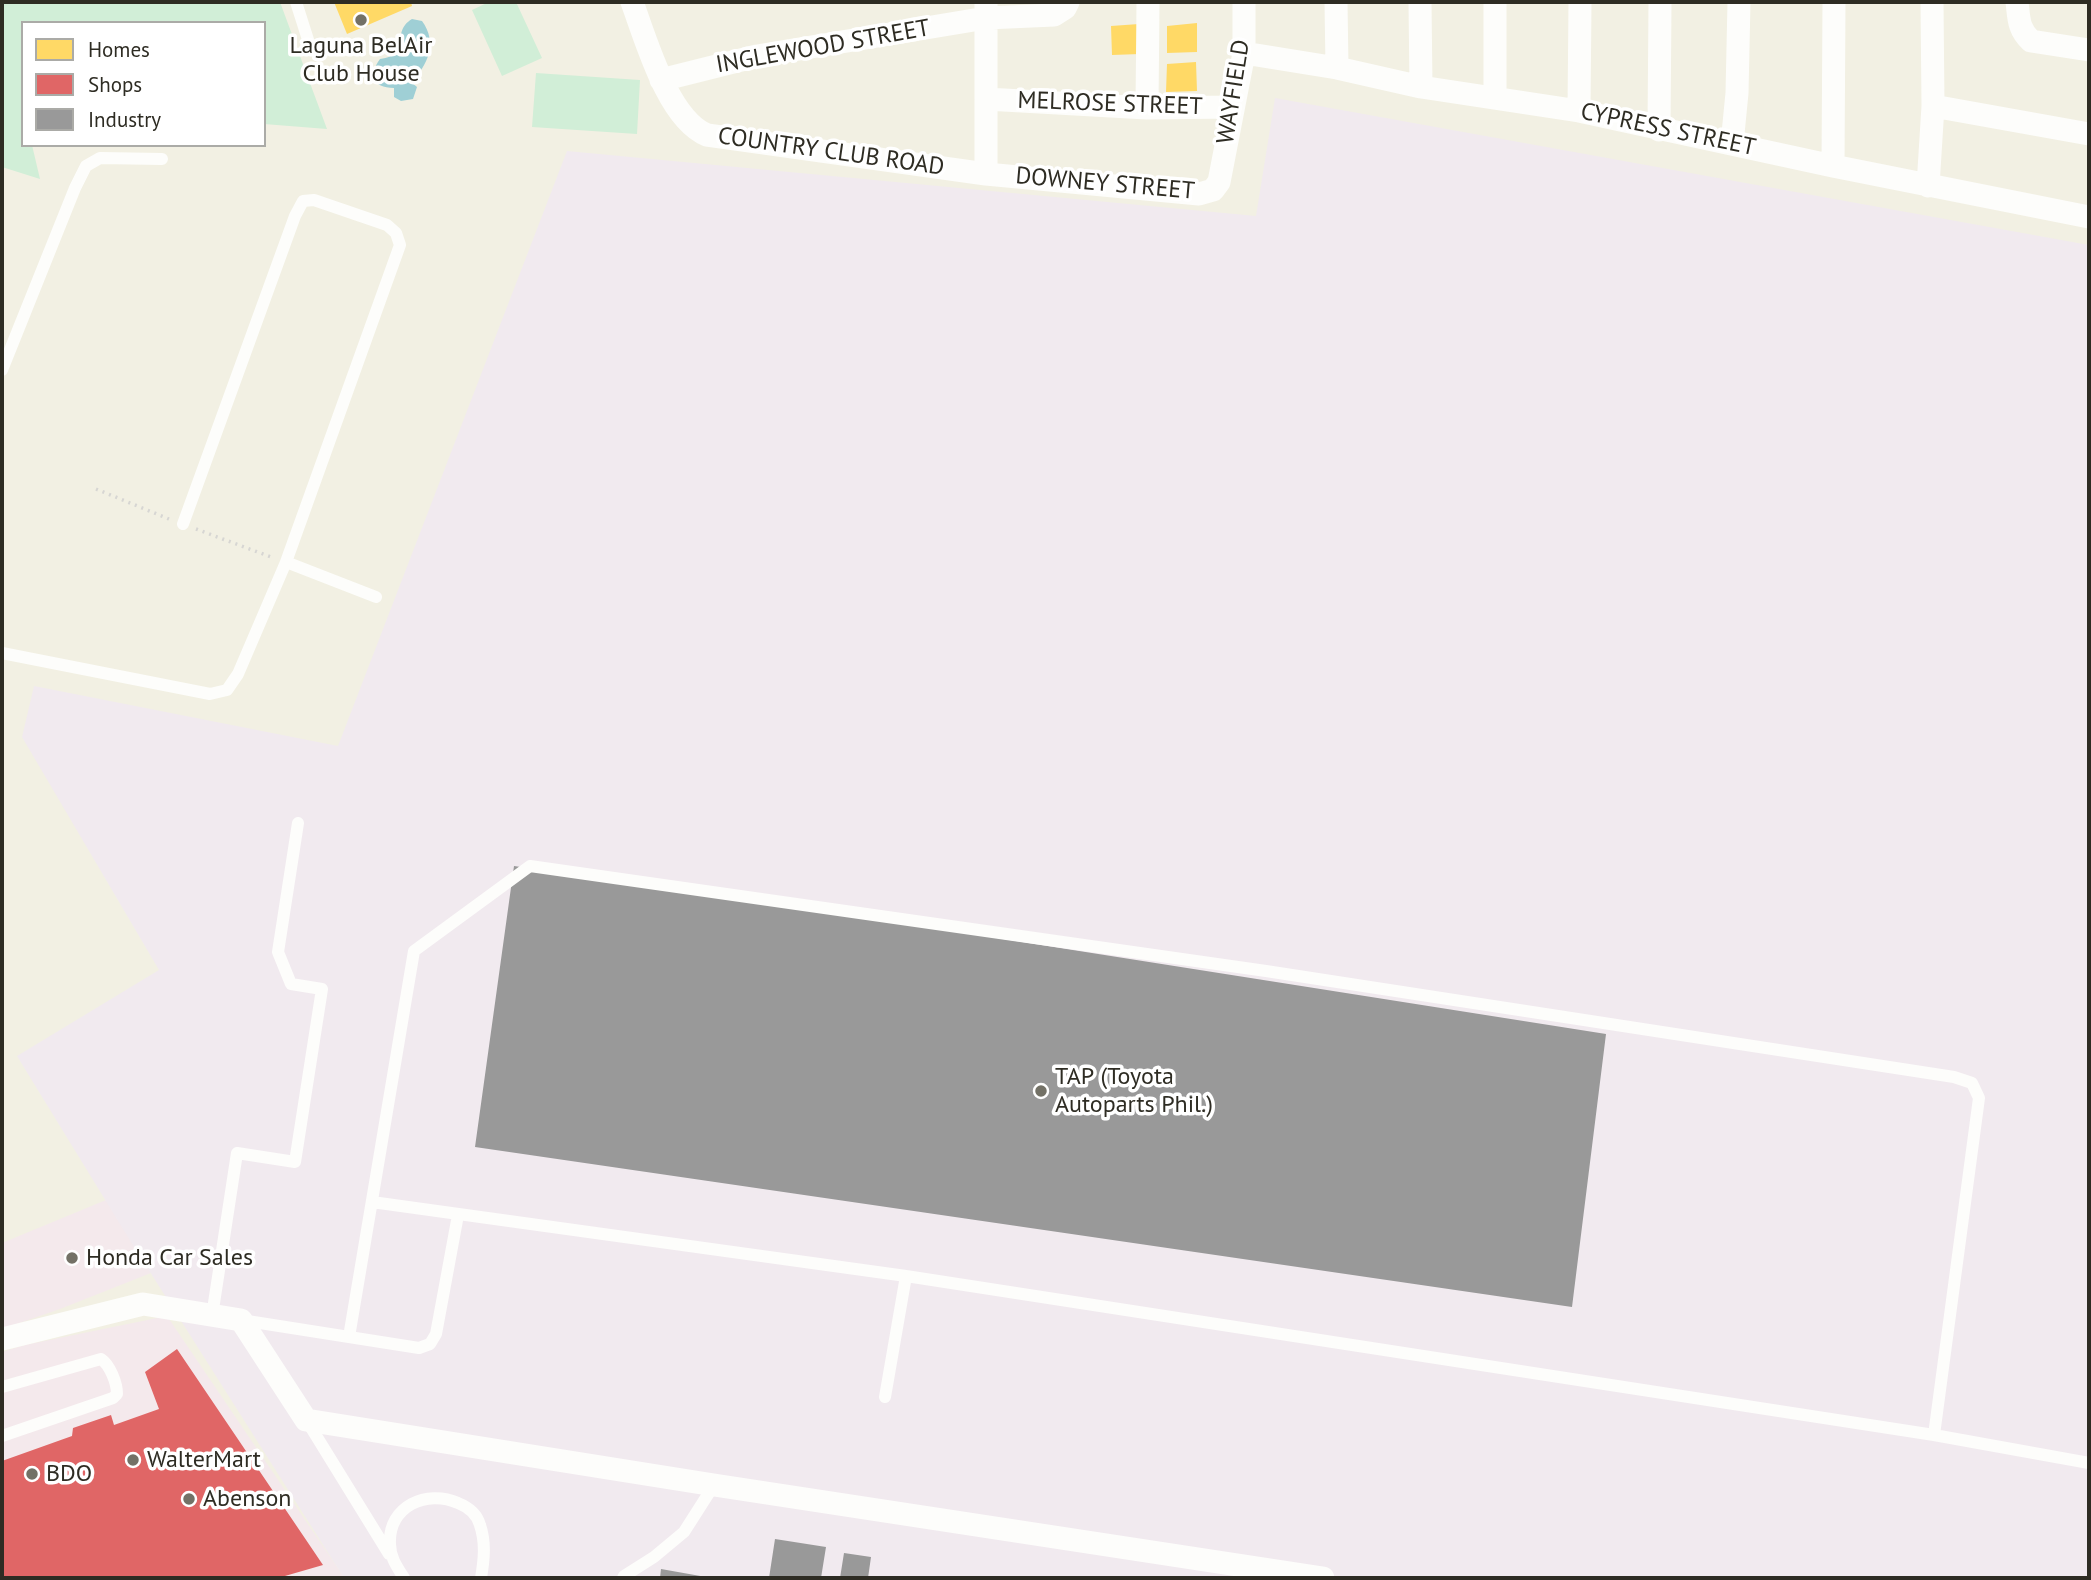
<!DOCTYPE html>
<html>
<head>
<meta charset="utf-8">
<style>
  body { margin:0 }
  #map { position:relative; width:2091px; height:1580px; overflow:hidden; background:#f2f0e3; font-family:"PT Sans",sans-serif }
  canvas { display:block }
  .frame { position:absolute; inset:0; border:4px solid #2e2c23; pointer-events:none }
  .legend { position:absolute; left:21px; top:21px; width:245px; height:126px; box-sizing:border-box; background:#fff; border:2px solid #ababa7; margin:0; padding:9px 12px; list-style:none; font-size:21px; color:#2e2c23 }
  .legend li { display:flex; align-items:center; gap:14px; height:35px }
  .legend b { width:35px; border:2px solid #ababa7 }
</style>
</head>
<body>
<div id="map">
<canvas width="2091" height="1580"></canvas>
<div class="frame"></div>
<ul class="legend">
<li><b style="height:19px;background:#ffd966"></b>Homes</li>
<li><b style="height:19px;background:#e06666"></b>Shops</li>
<li><b style="height:19px;background:#999"></b>Industry</li>
</ul>
</div>
<script>
const ctx = document.querySelector('canvas').getContext('2d');
ctx.lineJoin = 'round';
function paint(path, color) { ctx.fillStyle = color; ctx.fill(path, 'evenodd'); }
function stroke(path, color, width, dash) { ctx.strokeStyle = color; ctx.lineWidth = width; ctx.lineCap = dash ? 'butt' : 'round'; ctx.setLineDash(dash || []); ctx.stroke(path); }
function drawText(font, color, halo, rows, align = 'center') {
  ctx.font = font + ' "PT Sans",sans-serif'; ctx.lineWidth = 7; ctx.setLineDash([]); ctx.textBaseline = 'middle'; ctx.strokeStyle = halo; ctx.fillStyle = color; for (const [text, x, y, turn = 0] of rows) {
    ctx.save(); ctx.translate(x, y); ctx.rotate((+turn || 0) * Math.PI / 180); ctx.textAlign = isNaN(turn) ? turn : align; if (halo) ctx.strokeText(text, 0, 0); ctx.fillText(text, 0, 0); ctx.restore();
  }
}
paint(new Path2D(`
  M106 1200 151 1273 60 1309 2 1329V1243Z
  M167 1316 337 1567 344 1578H2V1352L25 1345Z`), '#f4e9ec');
paint(new Path2D(`
  M1275 98 2089 245V1578H344L131 1242 17 1056 159 970 22 737 34 686 338 746 567 151 1256 216Z`), '#f1eaef');
paint(new Path2D(`
  M2 2H280L327 129 264 124V23H23V145H32L40 179 2 167Z
  M489 2H516L542 58 502 76 472 10Z
  M536 73 640 80 637 134 532 127Z`), '#d1eed7');
paint(new Path2D(`
  M412 19 422 21C438 43 428 65 411 82L417 87 413 99 401 101 394 97V88C372 87 368 76 380 59 414 54 389 33 412 19Z`), '#9fcfd5');
paint(new Path2D(`
  M334 2H411L412 6 347 34Z
  M1197 23V52L1167 53V26Z
  M1139 24 1140 54 1112 55 1111 26Z
  M1196 62 1197 91 1166 92 1167 64Z`), '#ffd966');
paint(new Path2D(`
  M177 1349 323 1565 278 1578H2V1461L72 1436 73 1428 111 1415 114 1425 159 1409 145 1372Z`), '#e06666');
paint(new Path2D(`
  M514 866 984 936 1606 1034 1572 1307 475 1147Z
  M775 1539 826 1547 821 1578H769Z
  M844 1553 871 1557 868 1578H840Z
  M661 1569 706 1577V1578H660Z`), '#999');
stroke(new Path2D(`
  M96 489 169 519
  M196 529 271 557`), '#d7d6d3', 3.5, [2, 5]);
stroke(new Path2D(`
  M296 2 310 46
  M2 370 75 188 86 166 100 158 162 159
  M286 562 376 597
  M2 653 210 694 227 690 238 674 286 562 400 245 396 233 387 225 314 200 303 201 295 216 183 524
  M372 1202 906 1276 1934 1435 2089 1463
  M212 1316 237 1153 295 1162 322 989 291 984 278 952 298 823
  M241 1320 349 1337 414 951 530 866 1266 971 1954 1077 1972 1083 1979 1098 1934 1435
  M349 1337 419 1348 430 1344 436 1334 458 1215
  M2 1387 101 1359C110 1365 117 1383 117 1394L113 1398 2 1436
  M885 1397 906 1276
  M307 1421 389 1554
  M404 1578C397 1567 390 1557 390 1544 388 1506 427 1489 458 1503 468 1507 477 1514 480 1525 486 1543 484 1560 481 1578
  M623 1578 624 1576 654 1557 684 1532 714 1485`), '#fdfdfb', 12);
stroke(new Path2D(`
  M632 2C646 40 668 119 707 135L986 174 1199 194 1213 190 1219 182 1244 53V2
  M1336 2 1337 68
  M1420 2 1421 87
  M1495 2V97
  M2017 2C2019 18 2018 29 2031 41L2089 50
  M1244 53 1337 68 1421 87 1579 111 1833 166 2089 217
  M661 80 757 56 986 18 1054 15 1065 8 1068 2
  M986 99 1147 108 1233 107
  M1933 106 2089 134
  M1147 108 1148 2
  M1579 111 1580 2
  M1659 130 1660 2
  M1732 144 1737 93 1739 2
  M1833 166 1834 2
  M986 174V2
  M1928 186 1933 106 1932 2
  M2 1339 143 1304 241 1320 306 1420 714 1485 1323 1578`), '#fdfdfb', 23);
for (const [x, y, r, color] of [
  [361,20,7,"#737166"],
  [1041,1091,7,"#737166"],
  [72,1258,7,"#737166"],
  [133,1460,7,"#737166"],
  [32,1474,7,"#737166"],
  [189,1499,7,"#737166"]
]) { const dot = new Path2D(); dot.arc(x, y, r, 0, 2 * Math.PI); ctx.fillStyle = color; ctx.fill(dot); stroke(dot, '#fff', 2.5); }
drawText('24px', '#2e2c23', '#fff', [
  ["Laguna BelAir",361,46,"center"],
  ["Club House",361,74,"center"],
  ["TAP (Toyota",1055,1077],
  ["Autoparts Phil.)",1055,1105],
  ["Honda Car Sales",86,1258],
  ["WalterMart",147,1460],
  ["BDO",46,1474],
  ["Abenson",203,1499]
], 'left');
drawText('24px', '#2e2c23', '#fff', [
  ["INGLEWOOD STREET",823,47,-10],
  ["WAYFIELD",1234,92,-81],
  ["MELROSE STREET",1110,104,2],
  ["CYPRESS STREET",1668,130,12],
  ["COUNTRY CLUB ROAD",831,152,8],
  ["DOWNEY STREET",1105,184,5]
]);
</script>
</body>
</html>
